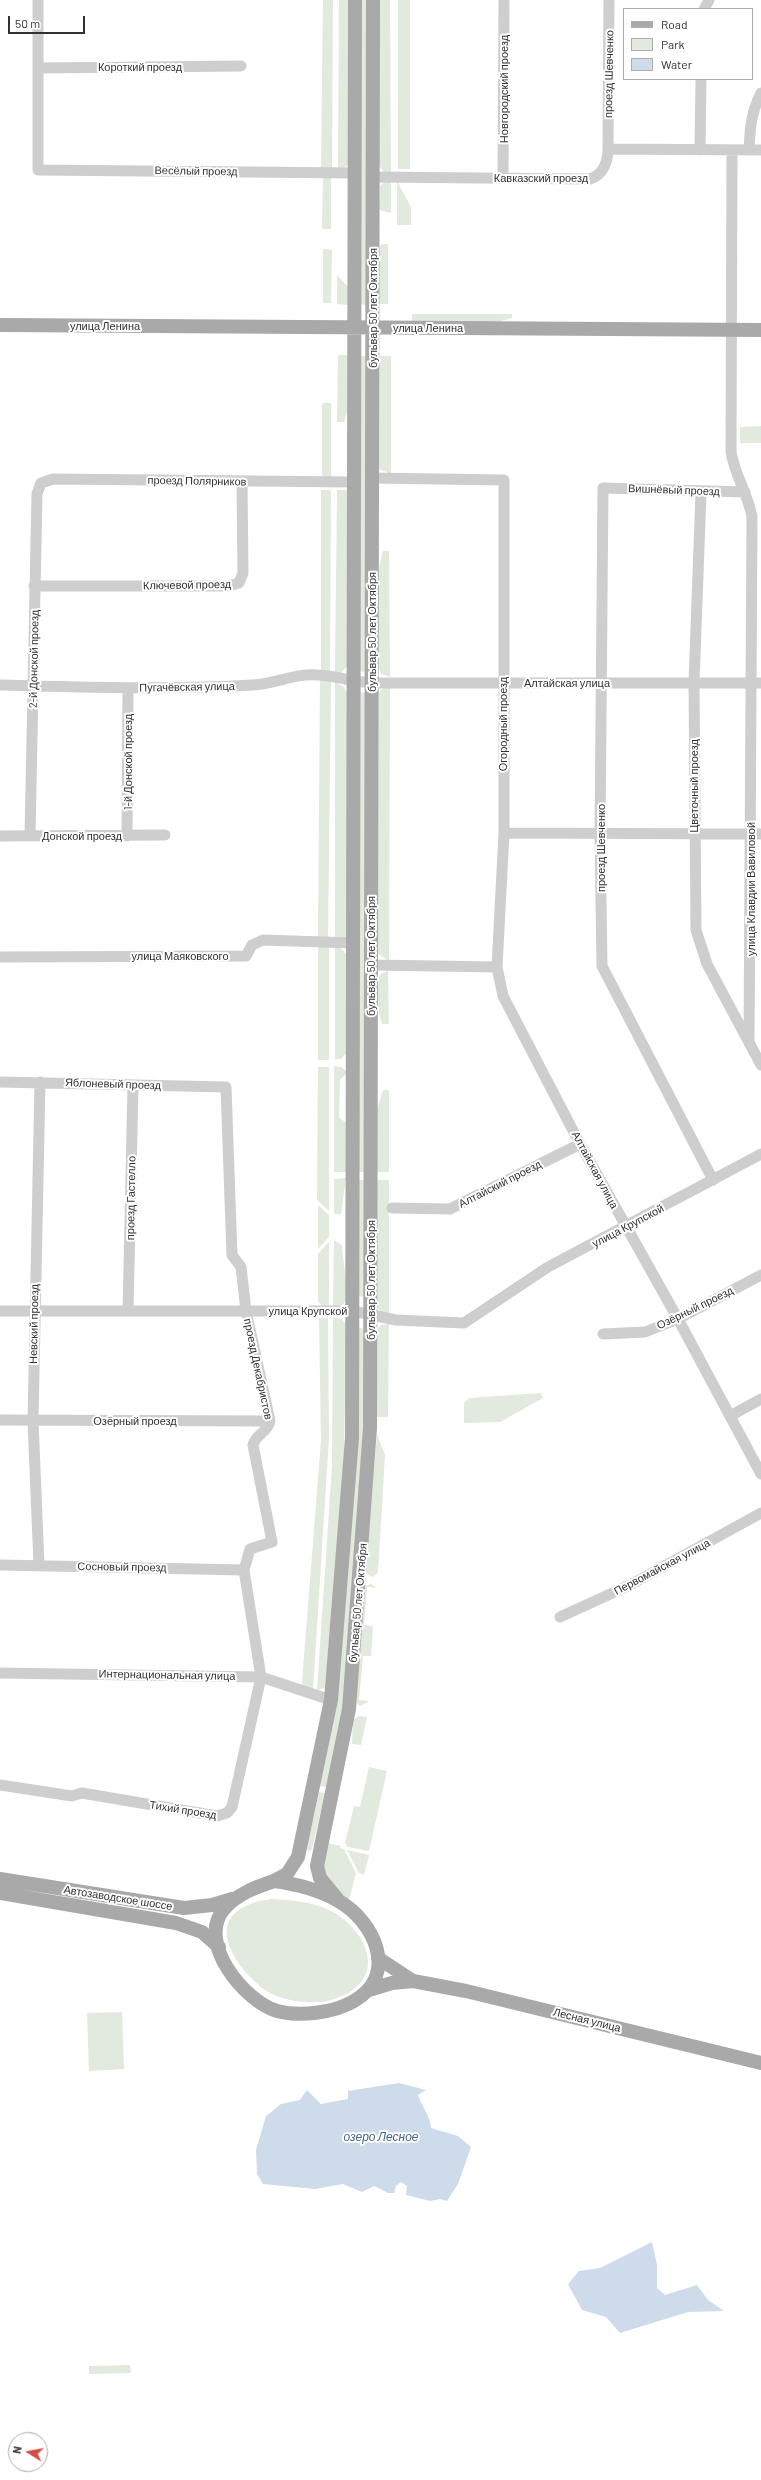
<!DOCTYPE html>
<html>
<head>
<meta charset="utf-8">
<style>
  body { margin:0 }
  #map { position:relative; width:761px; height:2480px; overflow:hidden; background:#fff; font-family:Barlow,sans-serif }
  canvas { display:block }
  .legend { position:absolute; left:623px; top:8px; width:130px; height:72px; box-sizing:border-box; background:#fff; border:1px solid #adadad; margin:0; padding:5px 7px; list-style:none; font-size:12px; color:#313131 }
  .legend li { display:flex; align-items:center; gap:8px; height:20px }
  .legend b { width:20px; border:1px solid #adadad }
  .north { position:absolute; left:8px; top:2432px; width:40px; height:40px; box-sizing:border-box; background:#fff; border:1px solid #adadad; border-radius:50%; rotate:281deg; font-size:11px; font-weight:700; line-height:16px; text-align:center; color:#313131 }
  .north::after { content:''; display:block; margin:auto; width:14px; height:18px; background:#d64d44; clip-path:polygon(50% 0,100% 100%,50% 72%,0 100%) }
  .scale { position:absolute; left:8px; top:16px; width:77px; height:18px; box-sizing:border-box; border:2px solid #313131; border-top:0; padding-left:5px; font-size:12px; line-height:14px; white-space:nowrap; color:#313131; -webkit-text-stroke:3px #fff; paint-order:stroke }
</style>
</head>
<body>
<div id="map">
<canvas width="761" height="2480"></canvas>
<ul class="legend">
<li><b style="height:5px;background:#a9a9a9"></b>Road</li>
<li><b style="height:11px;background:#e2e9dd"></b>Park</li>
<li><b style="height:11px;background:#cedbea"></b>Water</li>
</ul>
<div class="north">N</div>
<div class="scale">50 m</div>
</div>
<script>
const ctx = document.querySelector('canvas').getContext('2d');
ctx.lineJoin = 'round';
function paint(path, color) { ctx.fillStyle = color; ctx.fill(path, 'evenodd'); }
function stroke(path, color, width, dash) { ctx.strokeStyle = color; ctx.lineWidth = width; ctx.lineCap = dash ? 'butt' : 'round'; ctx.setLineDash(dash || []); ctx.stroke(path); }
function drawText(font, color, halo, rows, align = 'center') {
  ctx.font = font + ' Barlow,sans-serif'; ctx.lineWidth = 4; ctx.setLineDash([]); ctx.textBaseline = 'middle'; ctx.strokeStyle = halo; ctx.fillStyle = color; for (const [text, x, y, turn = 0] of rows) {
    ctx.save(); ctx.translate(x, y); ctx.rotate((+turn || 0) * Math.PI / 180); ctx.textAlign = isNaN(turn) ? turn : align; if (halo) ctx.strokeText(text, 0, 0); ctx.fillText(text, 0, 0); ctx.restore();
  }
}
paint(new Path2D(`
  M323 0H333L332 169H321Z
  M339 0H350L349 165 338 170Z
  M359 0H368L367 305 359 304Z
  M379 0H390L391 174 384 172 379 166Z
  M398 0H410V169H398Z
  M323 175 331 176V229H322Z
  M391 180V213L379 210 380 186 385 181Z
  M397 181 411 207V225H397Z
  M381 244H388V304H378V254Z
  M323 249 332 250 331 303H323Z
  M337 275 348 287V305L337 304Z
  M412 314H512V318L497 322H412Z
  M338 355H348V409L344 422H337Z
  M359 356H366L365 671 363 672 360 671Z
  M377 356H391V474L379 469Z
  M322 403H331V479L322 478Z
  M761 426V443H740V427Z
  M321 490H331L330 673 321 672Z
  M337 490H348L347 666 341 673H335Z
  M383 551H389L390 677 381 674 378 665V571Z
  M320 678 331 681 328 937H318Z
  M335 682 344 687 347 693V938H335Z
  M383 688H390L389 961 378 954V693Z
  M360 692 365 693 366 1172H358Z
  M318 945H329V1060H318Z
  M335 946 343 950 347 956V1052L341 1059H335Z
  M388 971 389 1024H382L376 1003 377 978 382 973Z
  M334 1066 341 1067 346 1071V1074L340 1080 339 1117 346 1123V1172H334Z
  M318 1067H329V1211L317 1200Z
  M383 1090H389V1172H376L377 1110Z
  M346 1178 341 1214H334V1179Z
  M358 1180H366L364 1295 361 1297 358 1296Z
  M376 1180H389V1314L381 1312 376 1306Z
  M318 1205 329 1215V1237L318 1249Z
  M334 1240 342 1245C342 1259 352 1297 342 1306L333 1308Z
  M329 1242V1308L321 1305 318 1301V1254Z
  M333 1317 342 1319 346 1325 344 1460 325 1688 317 1690 332 1466Z
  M319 1318H328L329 1438 313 1690 303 1685 302 1682 321 1441Z
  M389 1324 388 1417H376L377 1330 381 1325Z
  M359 1328H362L364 1332V1433L346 1674 340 1728 326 1787 320 1786Z
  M541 1393 543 1398 500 1422 464 1423V1403L469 1398Z
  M377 1434 385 1455 378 1572 373 1577 365 1573Z
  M371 1584 377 1588 367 1587 364 1625 373 1626 371 1656H363L359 1700 369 1701 361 1706 356 1703 365 1586Z
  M359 1716 367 1717 361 1745 352 1744 353 1720Z
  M369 1767 387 1771 369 1851 348 1847 345 1843 354 1806 360 1807Z
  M319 1792 325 1793 312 1849 308 1852 307 1847Z
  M327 1843 341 1846 340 1848 344 1849 356 1873 349 1900 334 1889 323 1869Z
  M347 1850 369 1855 364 1875 359 1873Z
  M272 1899C292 1900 315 1902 333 1912 364 1929 386 1972 348 1993 340 1997 330 2001 322 2002 305 2002 290 2002 274 1995 252 1985 211 1940 233 1915 243 1904 258 1901 272 1899Z
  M122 2012 124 2069 89 2071 87 2013Z
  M130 2365 131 2373 89 2374V2366Z`), '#e2e9dd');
paint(new Path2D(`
  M399 2083 426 2090 418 2095C422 2107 430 2115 431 2128L458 2136 471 2147 458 2184 447 2201 440 2199 430 2201 406 2195 407 2186 401 2182 396 2186 394 2193H388L374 2186 362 2192 343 2184 315 2189 263 2184 257 2174 256 2150 266 2116 281 2104 300 2100 307 2090 321 2104 348 2099V2091Z
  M652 2242 657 2265V2288L665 2295 697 2285 708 2300 724 2311 688 2312 620 2333 606 2317 582 2310 568 2284 579 2271 600 2268Z`), '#cedbea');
stroke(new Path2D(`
  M38 0V170L354 173
  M704 9 709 0
  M38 68 241 66
  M608 149 609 0
  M700 150 701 79
  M732 150 731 452C735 476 748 494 752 517L749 1043
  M749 150C750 129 751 112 761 93
  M373 177 590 179C603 175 608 162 608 149L761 150
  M503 178 504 0
  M373 478 504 480V833L497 967 503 996 580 1144 678 1319 761 1474
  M701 492 694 683 696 930 707 964 761 1065
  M34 586H228L239 583 243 573 242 482
  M0 685C84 687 169 690 253 685 276 684 294 673 318 675 337 676 354 682 372 683H761
  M504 833 761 834
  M0 836 165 835
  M30 836 37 494 41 483 53 479 353 482
  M127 836 128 688
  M0 957 246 956 252 945 263 940 353 943
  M371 965 497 967
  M0 1082 226 1087 232 1255 241 1267 246 1311 270 1421C268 1432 255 1435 253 1445L272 1542 250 1549 244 1570 261 1677 232 1807 227 1813 217 1816 82 1793 72 1796 0 1785
  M713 1180 602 966 600 835 603 488 745 492
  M392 1208 450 1209 580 1144
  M0 1311H353L396 1320 464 1323 548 1267 761 1154
  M128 1311 133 1085
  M603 1334 645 1332 678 1319 761 1275
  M730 1416 761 1399
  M0 1420 270 1421
  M0 1565 244 1570
  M39 1565 33 1421 40 1082
  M560 1617 630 1585 761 1513
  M0 1673 261 1677 331 1700`), '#cecece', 11);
stroke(new Path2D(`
  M0 325 761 330
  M0 1879 184 1908 212 1905 232 1899
  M274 1881 287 1874 298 1857 331 1700 352 1438 355 0
  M274 1881C297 1884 317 1889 337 1900 375 1921 399 1975 354 2001 334 2013 299 2017 277 2011 244 2001 196 1942 224 1909 237 1894 256 1887 274 1881Z
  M0 1893 176 1923 202 1932 219 1947
  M338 1900 320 1878 317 1866 349 1709 370 1428 373 0
  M378 1958 413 1981
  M369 1990 392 1983 413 1981 466 1991 761 2063`), '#a9a9a9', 14);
drawText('11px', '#313131', '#fff', [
  ["Короткий проезд",140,67],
  ["проезд Шевченко",609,74,-89],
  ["Новгородский проезд",504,89,-90],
  ["Весёлый проезд",196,171,1],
  ["Кавказский проезд",541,178],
  ["бульвар 50 лет Октября",373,308,-90],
  ["улица Ленина",105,326],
  ["улица Ленина",428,328],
  ["проезд Полярников",197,481,1],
  ["Вишнёвый проезд",674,490,2],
  ["Ключевой проезд",187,585,-1],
  ["бульвар 50 лет Октября",372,632,-90],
  ["2-й Донской проезд",34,659,-89],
  ["Алтайская улица",567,683],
  ["Пугачёвская улица",187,687,-1],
  ["Огородный проезд",503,724,-90],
  ["1-й Донской проезд",128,762,-90],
  ["Цветочный проезд",694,786,-90],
  ["Донской проезд",82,836],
  ["проезд Шевченко",601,848,-90],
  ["улица Клавдии Вавиловой",751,889,-90],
  ["улица Маяковского",180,956],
  ["бульвар 50 лет Октября",371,956,-90],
  ["Яблоневый проезд",113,1084,2],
  ["Алтайская улица",595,1170,62],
  ["Алтайский проезд",500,1184,-27],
  ["проезд Гастелло",131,1198,-89],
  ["улица Крупской",628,1226,-28],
  ["бульвар 50 лет Октября",371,1280,-90],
  ["Озёрный проезд",695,1308,-26],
  ["улица Крупской",308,1311],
  ["Невский проезд",34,1324,-89],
  ["проезд Декабристов",258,1369,78],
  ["Озёрный проезд",135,1421],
  ["Сосновый проезд",122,1567,1],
  ["Первомайская улица",662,1567,-28],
  ["бульвар 50 лет Октября",358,1603,-85],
  ["Интернациональная улица",167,1675,1],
  ["Тихий проезд",183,1810,9],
  ["Автозаводское шоссе",118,1898,9],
  ["Лесная улица",587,2020,14]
]);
drawText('italic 12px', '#45678c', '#fff', [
  ["озеро Лесное",381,2137]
]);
</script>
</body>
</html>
